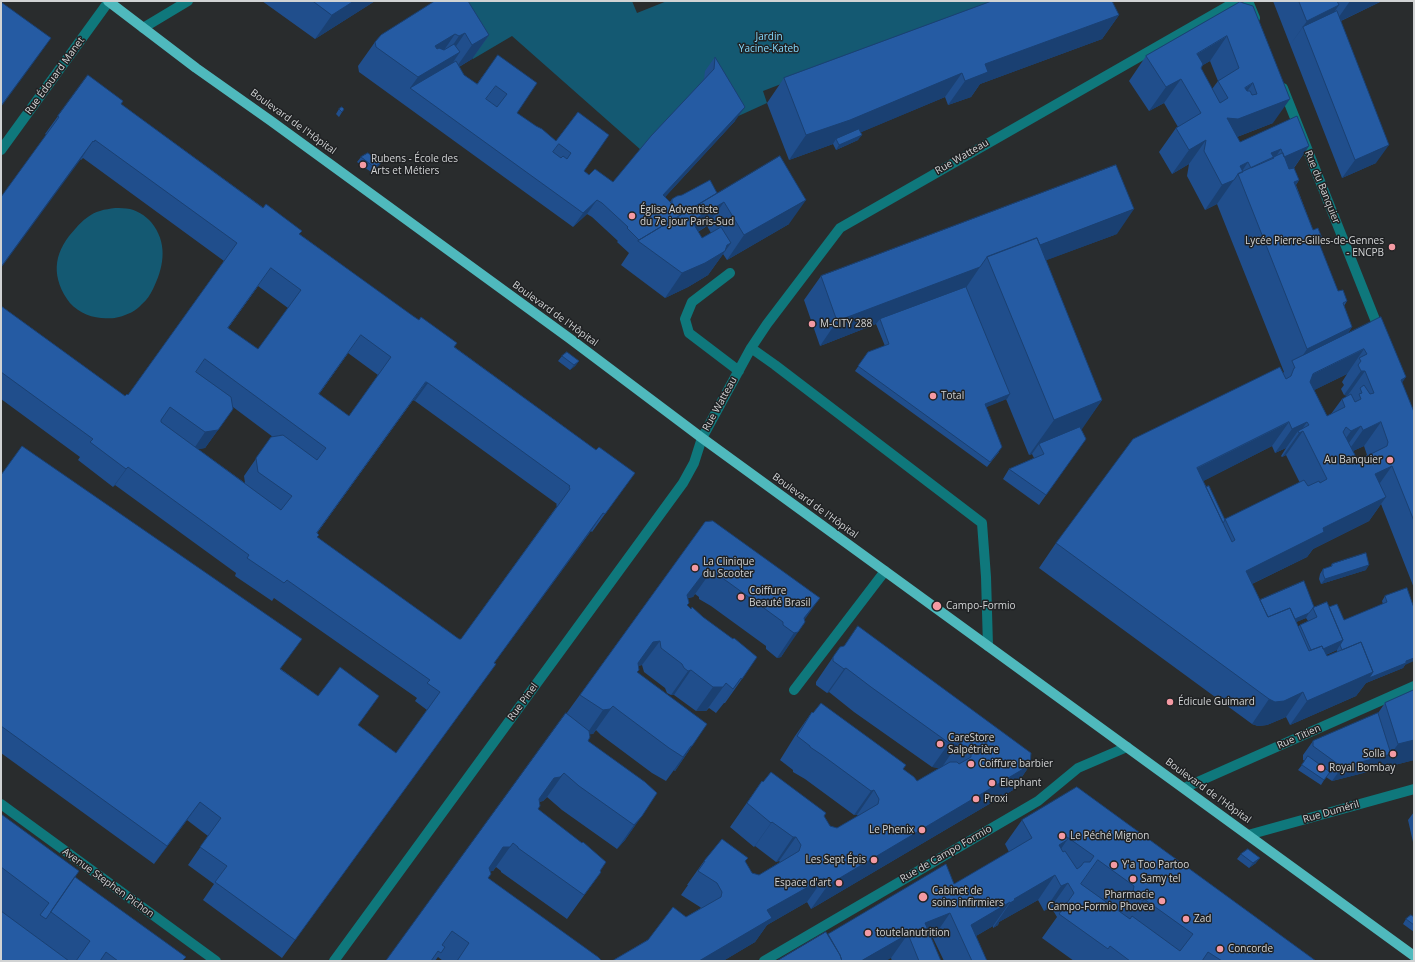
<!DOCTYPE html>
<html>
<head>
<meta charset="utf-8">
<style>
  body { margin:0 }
  #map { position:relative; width:1415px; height:962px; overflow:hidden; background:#292c2d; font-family:"Open Sans",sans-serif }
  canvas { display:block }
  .frame { position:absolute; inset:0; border:2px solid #d1d3d4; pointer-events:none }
</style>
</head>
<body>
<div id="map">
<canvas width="1415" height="962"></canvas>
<div class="frame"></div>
</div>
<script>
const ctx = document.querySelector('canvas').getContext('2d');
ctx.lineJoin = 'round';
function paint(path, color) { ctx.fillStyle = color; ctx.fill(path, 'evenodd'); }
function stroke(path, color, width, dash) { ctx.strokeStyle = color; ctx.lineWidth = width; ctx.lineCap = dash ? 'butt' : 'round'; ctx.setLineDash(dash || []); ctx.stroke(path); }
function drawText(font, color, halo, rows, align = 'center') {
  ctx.font = font + ' "Open Sans",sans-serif'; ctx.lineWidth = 3; ctx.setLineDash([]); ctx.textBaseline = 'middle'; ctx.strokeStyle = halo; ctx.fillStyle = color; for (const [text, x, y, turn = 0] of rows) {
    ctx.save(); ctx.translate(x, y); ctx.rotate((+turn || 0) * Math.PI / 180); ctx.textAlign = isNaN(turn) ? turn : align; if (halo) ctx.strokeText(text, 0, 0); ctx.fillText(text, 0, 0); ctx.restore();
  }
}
paint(new Path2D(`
  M436 1H632L637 13 667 1H997L763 91 767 103 734 118 704 83 641 150 512 36 473 59Z
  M115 208C120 208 125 208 130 209 139 211 149 218 154 226 168 246 163 269 153 289 150 295 147 300 142 304 136 311 127 315 119 317 113 319 107 318 101 318 88 317 74 310 67 299 50 273 55 250 76 228 82 221 91 213 100 211 105 209 110 209 115 208Z`), '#145972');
stroke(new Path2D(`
  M1248 1 1255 18
  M143 28 188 1
  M1283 88 1380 332
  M1 150 109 1
  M730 273 692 302 685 319 689 333 739 371
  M751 348 775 365 982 523 986 577 988 646
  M794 690 885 571
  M1184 788 1414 686
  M1 804 216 961
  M1248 835 1414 789
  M334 961 683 483 694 463 702 438 751 348 767 324 840 228 1237 1
  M764 961 1038 801 1078 768 1127 747`), '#0f787c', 10);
stroke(new Path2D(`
  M108 1 196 68 271 121 569 338 702 438 1414 956`), '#4fb9bd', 10);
paint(new Path2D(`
  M262 1H375L315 39Z
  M435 1 489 35 472 59 459 67 464 75 477 84 498 55 517 113 556 141 578 112 584 171 589 175 613 182 704 79 705 71 715 57 735 121 665 197 670 202 672 199 717 193 789 224 727 260 723 254 708 275 688 287 665 298 621 265 629 253 617 242 618 241 592 217 587 214 573 227 359 72 358 66 375 42ZM707 226 711 233 702 238 698 232Z
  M1273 1H1382L1341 21 1376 163 1342 178Z
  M1240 2 1273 123 1237 137 1240 142 1309 146 1294 168 1299 180 1296 185 1313 230 1323 241 1320 246 1338 291 1347 301 1344 306 1352 327 1348 333 1402 383 1414 412V588L1381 504 1369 521 1313 549 1307 557 1252 584 1260 600 1314 607H1329L1344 620 1383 604 1382 601 1385 596 1407 588 1405 665 1403 668 1366 683 1356 696 1290 725 1286 717 1267 725 1258 726 1252 724 1039 568 1056 543 1284 372 1217 204 1205 210 1187 176 1189 164 1172 174 1159 152 1176 128 1178 127 1164 103 1149 111 1129 81 1146 56ZM1210 61 1218 81 1212 89 1201 68 1203 65ZM1347 374 1342 382 1344 385 1341 389 1344 395 1348 396 1342 399 1331 414 1327 416 1314 390ZM1272 446 1275 453 1286 448 1281 456 1282 457 1286 455 1300 483 1225 520 1203 481ZM1364 446 1367 455 1361 459 1356 457 1353 451ZM1306 618 1308 621 1300 625 1298 627 1296 622ZM1337 650V652L1327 656 1326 655Z
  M1119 15 1102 39 980 84 971 97 948 105 945 97 861 132 858 140 836 150 833 144 789 160 767 103 784 78Z
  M121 104 596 450 635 473 592 532 591 531 494 663 496 664 483 682 282 958 203 900 214 884 188 865 208 836 187 820 154 864 1 753V475L281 669 318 696H379L358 725 396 753 427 710 415 701 417 698 274 598 272 601 235 576 236 573 115 485 113 487 78 460 80 457 1 399V306L125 396 128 395 224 261 83 158 81 160 45 134 58 116ZM258 286 288 308 258 349 228 328ZM348 353 378 375 349 416 319 394ZM413 400 415 401 557 504 556 505 557 506 461 639H459L317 537V533ZM233 407 273 437H271L244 476 245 483 198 449 205 448 233 409Z
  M339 109H344L339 117 336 114Z
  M361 157 377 168 371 172 357 162Z
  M1117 234 1046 260 1102 400 1081 429 1086 439 1039 505 1003 479 1009 469 1034 458 1032 454 1029 455 1006 399 986 407 999 452 987 467 855 371 868 352 885 346 876 324 820 346 804 300 821 276Z
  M562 356 579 361 575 366 570 370 558 361Z
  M705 522 805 619 788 646 781 657 777 658 766 649V646L711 606 699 599V597L695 594 693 597 688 598 687 605 742 679 725 703H724L716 713 709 708 706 711H696L674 695H671L667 693 665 688 644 672 642 665 638 666 637 672 692 746 675 771 674 770 666 781 652 773 601 735 596 730 593 734H589L588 741 657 793 625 840 617 849 562 810 547 797 543 801 539 802 538 809 601 872 567 919 501 872V871L496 867 493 871H490L488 878 602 961H443L438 957 435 961H386L566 714Z
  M1332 564 1366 570 1321 584 1319 579 1320 574 1323 569 1330 567Z
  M833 657 1030 765 1013 790 811 909 807 902 767 925 755 942 723 961H612L701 908 700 907 681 895 688 885H687L704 861H745L752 873 759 875 780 862 779 861 776 862 755 846 754 847 730 827 762 781 824 816 830 826 837 828 858 816 857 815H854L805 779 793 772V770L780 760 795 736 812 712 903 769 917 781 939 768 932 767 854 712 829 692 827 693 816 685V682Z
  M1414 690V760L1332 781 1326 777 1321 785 1298 770 1305 761 1303 760V755L1313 741 1378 713 1385 703Z
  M1077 787 1316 961H1074L1042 938 1057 917 1051 907 1044 911 1038 900 999 922 998 925 993 928V926L976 936 987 961H944L933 938H931L941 961H892L891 958 828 934 954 884 1009 852 1005 844 1022 820Z
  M1414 812V842H1413L1408 820Z
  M1 814 75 877 183 961H1Z
  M1241 854 1256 863 1249 868 1237 859Z
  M1414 917V932L1403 924 1406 919Z`), '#204e8c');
paint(new Path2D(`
  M354 1H375L315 39 332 15Z
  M1350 1H1382L1334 24Z
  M1339 5 1322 30 1303 27 1290 45 1307 21Z
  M1119 15 1102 39 980 84 971 97 948 105 965 81 985 64Z
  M465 33 448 58 442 61 459 36Z
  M455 34 438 59 435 46Z
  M489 35 472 59 455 69 472 45Z
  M1227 36 1210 61 1180 78 1197 54Z
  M51 38 34 62 1 107V106Z
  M460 52 443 77 410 88 418 77Z
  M962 73 945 97 838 142 836 139 833 144 789 160 806 135Z
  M1181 79 1164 103 1149 111 1166 87Z
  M1253 83 1236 107 1245 88Z
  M1290 99 1273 123 1221 143 1227 118Z
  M745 107 735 121 654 209 663 195Z
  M862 135 858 140 836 150 839 145Z
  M1206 140 1189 164 1172 174 1189 150Z
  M93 141 81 159 1 268V267Z
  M1389 145 1376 163 1342 178 1355 160Z
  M1309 146 1292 170 1267 181 1284 157Z
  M1281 149 1272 162 1271 153Z
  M1248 162 1239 176 1238 174 1217 204 1205 210 1222 185 1240 166Z
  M381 163 377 168 371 172 374 167Z
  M1299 180 1278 210 1294 182Z
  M597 200 587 214 573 227 583 213Z
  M806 200 789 224 727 260 744 235Z
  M724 202 707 226 675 245 642 244Z
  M1134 209 1117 234 996 279 990 264Z
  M1323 241 1302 271 1319 243Z
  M731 243 708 275 688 287 665 298 682 273Z
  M980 267 963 292 880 319 876 324 820 346 837 321Z
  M1352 327 1331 357 1295 368V367L1307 349Z
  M1364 349 1347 374 1296 399 1313 374Z
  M579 361 575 366 570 370 574 365Z
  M1361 371H1365L1348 395H1344Z
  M1406 377 1389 402 1401 380Z
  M426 382 428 383 415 401 413 400 304 551Z
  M1010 394 1007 399 982 409 985 404Z
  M1102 400 1078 435 1039 444 1032 454 1029 455 1054 420Z
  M233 409 205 448 193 450 205 432Z
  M1289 422 1272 446 1180 493 1197 468Z
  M1307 422 1300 432 1303 431 1286 455 1282 457 1299 433 1298 431 1286 448 1275 453 1292 429Z
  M1381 422 1364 446 1346 454 1363 430Z
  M1361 426 1344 450 1334 455 1351 431Z
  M1392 466 1375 490V474Z
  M128 467 115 485 113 487 126 469Z
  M1386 497 1369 521 1313 549 1307 557 1229 595 1246 571 1323 528Z
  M603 513 591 531 481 681 494 663Z
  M1369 565 1366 570 1321 584 1325 579Z
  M712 570 693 597 686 598 687 595 703 574Z
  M820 598 803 622H805L781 657 777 658 804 618Z
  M1309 613 1306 618 1251 641 1254 636Z
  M1343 640 1337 650 1306 663 1313 654Z
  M660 641 642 665 636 666 653 642Z
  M1414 658V661L1405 665 1403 668 1366 683 1356 696 1290 725 1307 701 1373 672 1406 661Z
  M496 664 483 682 282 958 295 940Z
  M846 668 829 692 827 693 844 669Z
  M691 670 674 695H671L688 671Z
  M741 678 716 713 733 689Z
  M726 683 706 711H696L713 687Z
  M1303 692 1286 717 1267 725 1258 726 1252 724 1269 699Z
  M613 706 593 734 586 735 603 710Z
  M1414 740V760L1332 781 1342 767 1391 754 1398 744Z
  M959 742 942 767 940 768 932 767 949 743Z
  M691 746H692L675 771 674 770 666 781Z
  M1030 765 1013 790 811 909 828 885Z
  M564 773 547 797 543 801 537 802 554 778Z
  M874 790 857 815H854L871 791Z
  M200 802 187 820 154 864 167 846Z
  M642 816 625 840 617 849 634 825Z
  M772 822 755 846 754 847 771 823Z
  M793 837H796L779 861 776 862Z
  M1067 840 1050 865 1059 845Z
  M503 847H510L493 871 486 872Z
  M1260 858 1256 863 1249 868 1253 863Z
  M1055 875 1038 900 999 922 998 925 993 928 1010 903 1014 899Z
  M824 878 807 902 767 925 755 942 723 961H699L767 910Z
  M1068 883 1051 907 1044 911 1061 886Z
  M1010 902 993 926 964 943 971 925Z
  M950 913 933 938 913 946 925 923Z
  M908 934 891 958 886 961H861Z`), '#1a4072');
const building = new Path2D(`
  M313 1H354L332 15Z
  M435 1H468L489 35 472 45 465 33 459 36 455 34 435 46 437 49 439 48 444 50 454 44 460 52 418 77 376 47 375 42 381 35Z
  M992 1H1112L1119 15 985 64 988 72 965 81 962 73 850 120 806 135 784 78Z
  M1299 1H1337L1339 5 1307 21Z
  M1 2 51 38 1 106Z
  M1240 2 1253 6 1290 99 1238 119 1227 118 1240 142 1297 116 1309 146 1284 157 1281 149 1271 153 1274 158 1251 168 1248 162 1240 166 1243 172 1238 174 1234 180 1222 185 1204 151 1206 140 1189 150 1176 128 1201 113 1181 79 1166 87 1146 56ZM1227 36 1239 68 1218 81 1228 98 1220 103 1201 68 1203 64 1197 54ZM1253 83 1257 94 1252 95 1250 91H1247L1245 88Z
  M1337 11 1389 145 1355 160 1303 27Z
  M498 55 537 83 517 113 536 126 542 129 556 141 578 112 609 135 584 171 589 175 595 169 613 182 651 136 714 69 715 57 745 107 663 195 672 204V199L677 196 682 195 710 180 717 193 639 240 627 228 628 227 602 203 597 200 583 213 410 88 456 61 464 75 477 84ZM496 86 507 94 497 107 486 99ZM559 144 571 153 567 159 563 156 561 158 553 152Z
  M88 75 123 101 121 104 263 208 266 204 302 231 299 234 413 316 419 320 421 317 457 343 454 347 596 450 599 447 635 473 605 514 603 513 494 663 496 664 295 940 215 882 227 866 200 847 221 818 200 802 167 846 1 726V475L22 446 302 639 280 669 318 696 340 667 379 696 358 725 396 753 440 692 427 683 430 680 287 580 284 583 247 558 249 555 128 467 126 469 90 442 93 439 1 372V306L125 396 127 394 128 395 237 243 95 140 94 142 93 141 1 267V197L59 117 58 116ZM271 268 301 290 258 349 228 328ZM361 335 391 357 349 416 319 394ZM205 359 326 448 317 460 283 435 271 437 256 458 258 472 292 496 281 510 161 422V420L170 407 205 432 218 430 233 409 231 397 196 372ZM426 382 428 383 570 486 569 487 570 489 461 639H459L317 537 319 535 317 533Z
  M342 107 344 109 342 112 339 109Z
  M859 129 862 135 839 145 836 139Z
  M368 153 381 163 374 167 361 157Z
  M1283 153 1289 169 1294 168 1299 180 1294 182 1313 230 1318 228 1323 241 1319 243 1338 291 1343 290 1347 301 1343 303 1352 327 1307 349 1238 174Z
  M780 156 806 200 744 235 724 202 692 221 702 238 721 227 731 243 727 245 725 251 705 263 682 273 638 241Z
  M1116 165 1134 209 1040 245 1037 238 987 257 980 267 837 321 821 276Z
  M1037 238 1102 400 1054 420 987 257Z
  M966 287 1010 394 985 404 1002 447 990 462 858 366 868 352 889 344 880 319Z
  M1381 317 1406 377 1401 380 1414 412V521L1392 466 1375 474 1386 497 1323 528 1324 532 1246 571 1268 617 1290 608 1309 651 1322 646 1327 656 1361 642 1373 672 1307 701 1303 692 1284 701 1275 702 1269 699 1056 543 1133 439 1280 367 1286 379 1291 376 1294 368H1295L1292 361ZM1364 349 1367 354 1359 358 1361 361 1358 365 1361 371H1365L1374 393 1370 394 1364 385 1360 388 1362 393 1359 394 1361 399 1355 402 1351 394 1342 399 1345 407 1327 416 1310 382 1313 374ZM1289 422 1292 429 1307 422 1309 425 1298 431 1299 433 1303 431 1327 479 1320 483 1319 481 1308 486 1304 480 1225 519 1235 540 1232 542 1197 468ZM1381 422 1388 442 1387 446 1361 459 1356 457 1343 432 1346 427 1351 431 1361 426 1363 430Z
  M567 352 579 361 574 365 562 356Z
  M1080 427 1086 439 1046 495 1009 469 1044 454 1039 444Z
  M1209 486 1225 520 1223 523 1206 487Z
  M713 521 820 598 804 618 805 622 798 632 794 633 783 625V622L728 582 716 574V573L712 570 710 573 703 574 687 595 689 603 687 605 691 609 692 607 703 617 733 639 734 638 757 657 742 679 741 678 733 689 726 683 723 687H713L691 670 688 671 684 668 682 664 661 648 660 641 653 642 638 663 639 670 637 672 707 724 692 746H691L683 757 669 748 618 710 613 706 610 709 603 710 580 695 705 522Z
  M1366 553 1369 565 1325 579 1323 574V569L1332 566V564Z
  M1304 581 1314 607 1313 608 1309 613 1295 619 1290 608 1268 617 1260 600Z
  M1407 588 1414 608V658L1406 661V663L1369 678 1373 672 1361 642 1342 650 1340 645 1343 640 1329 607 1337 604 1344 620 1387 602 1385 596Z
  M1327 602 1343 640 1323 649 1322 646 1311 650 1300 625 1317 617 1313 608Z
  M858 626 1031 753 1030 765 828 885 824 878 767 910 772 918 699 961H612L648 940 673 907 686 917 721 897 722 892 717 883 698 871 705 861H704L722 839 748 858 745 861 752 873 759 875 799 851 801 845 796 837H793L772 822 771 823 747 803 762 781 763 782 771 772 826 813 824 816 830 826 837 828 878 804 879 799 874 790 871 791 822 755 810 747V746L797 736 812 712 813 713 821 703 906 765 903 769 914 777 917 781 950 762H957L959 764 971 757V751L959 742 957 744 949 743 871 687 846 668 844 669 833 661V657L840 647 844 646Z
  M1414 690V740L1398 744 1385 703Z
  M566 713 589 731 590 737 588 741 645 782 657 793 642 816 634 825 579 786 564 773 560 777 554 778 539 799 540 806 538 809 582 843 583 842 606 862 600 871 601 872 584 895 518 848V847L513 843 510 847H503L489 868 491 874 488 878 598 957 602 961H457L469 943 452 931 442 945 445 947 441 953 438 951 431 961H386Z
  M1378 713 1391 754 1342 767 1313 746V741Z
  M1308 756 1330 772 1324 780 1302 765Z
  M1077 787 1316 961H1222L1208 952 1202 961H1130L1110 946 1108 949 1059 914 1074 893 1068 883 1061 886 1055 875 1014 899 1015 900 1010 903V902L971 925 987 961H972L950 913 925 923 941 961H919L908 934 861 961H842L840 955 828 934 946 864 954 884 1000 857 1032 838 1022 820ZM1067 837 1094 856 1090 862H1084L1081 866 1077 869 1065 851 1063 852 1059 845 1067 840ZM1098 860 1134 886 1133 892 1135 896 1143 901 1144 899 1193 934 1180 951 1132 916 1130 919 1081 884Z
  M1 814 79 871 46 919 40 915 49 903 1 867Z
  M1248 849 1260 858 1253 863 1241 854Z
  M75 877 186 957 182 961H118L106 952 100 961H76L90 941 51 912Z
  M1 911 69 961H1Z
  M1411 915 1414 917V925L1406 919Z
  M826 932 840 955 842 961H777Z`);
paint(building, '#255ba3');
stroke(building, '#1a4072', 1);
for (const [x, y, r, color] of [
  [363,165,4,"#f49aa3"],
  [632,216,4,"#f49aa3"],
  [1392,247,4,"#f49aa3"],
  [812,324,4,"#f49aa3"],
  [933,396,4,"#f49aa3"],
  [1390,460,4,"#f49aa3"],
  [695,568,4,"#f49aa3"],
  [741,597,4,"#f49aa3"],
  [937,606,5,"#f49aa3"],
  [1170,702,4,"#f49aa3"],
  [940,744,4,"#f49aa3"],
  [1393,754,4,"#f49aa3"],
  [971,764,4,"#f49aa3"],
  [1321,768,4,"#f49aa3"],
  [992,783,4,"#f49aa3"],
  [976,799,4,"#f49aa3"],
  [922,830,4,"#f49aa3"],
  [1062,836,4,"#f49aa3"],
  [874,860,4,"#f49aa3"],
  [1114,865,4,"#f49aa3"],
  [1133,879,4,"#f49aa3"],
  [839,883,4,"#f49aa3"],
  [923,897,5,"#f49aa3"],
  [1162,901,4,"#f49aa3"],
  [1186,919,4,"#f49aa3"],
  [868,933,4,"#f49aa3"],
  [1220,949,4,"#f49aa3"]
]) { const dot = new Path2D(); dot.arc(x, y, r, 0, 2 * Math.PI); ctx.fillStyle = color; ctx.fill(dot); stroke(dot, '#202224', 1.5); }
drawText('10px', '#84d8fc', '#202224', [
  ["Jardin",769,37],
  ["Yacine-Kateb",769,49]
]);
drawText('10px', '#d1d3d4', '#202224', [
  ["Rue Édouard Manet",55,76,-54],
  ["Boulevard de l'Hôpital",293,122,36],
  ["Rue Watteau",962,157,-30],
  ["Rue du Banquier",1322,187,68],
  ["Boulevard de l'Hôpital",555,314,36],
  ["Rue Watteau",720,404,-61],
  ["Boulevard de l'Hôpital",815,506,36],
  ["Rue Pinel",523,702,-54],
  ["Rue Titien",1299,737,-24],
  ["Boulevard de l'Hôpital",1208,791,36],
  ["Rue Duméril",1331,812,-16],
  ["Rue de Campo Formio",946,854,-30],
  ["Avenue Stephen Pichon",108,883,36]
]);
drawText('10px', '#d1d3d4', '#202224', [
  ["Rubens - École des",371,159],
  ["Arts et Métiers",371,171],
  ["Église Adventiste",640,210],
  ["du 7e jour Paris-Sud",640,222],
  ["Lycée Pierre-Gilles-de-Gennes",1384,241,"right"],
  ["- ENCPB",1384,253,"right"],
  ["M-CITY 288",820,324],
  ["Total",941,396],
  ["Au Banquier",1382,460,"right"],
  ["La Clinique",703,562],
  ["du Scooter",703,574],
  ["Coiffure",749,591],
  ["Beauté Brasil",749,603],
  ["Campo-Formio",946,606],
  ["Édicule Guimard",1178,702],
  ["CareStore",948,738],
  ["Salpétrière",948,750],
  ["Solla",1385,754,"right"],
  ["Coiffure barbier",979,764],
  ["Royal Bombay",1329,768],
  ["Elephant",1000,783],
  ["Proxi",984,799],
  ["Le Phenix",914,830,"right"],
  ["Le Péché Mignon",1070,836],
  ["Les Sept Épis",866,860,"right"],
  ["Y'a Too Partoo",1122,865],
  ["Samy tel",1141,879],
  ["Espace d'art",831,883,"right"],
  ["Cabinet de",932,891],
  ["soins infirmiers",932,903],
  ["Pharmacie",1154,895,"right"],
  ["Campo-Formio Phovea",1154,907,"right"],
  ["Zad",1194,919],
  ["toutelanutrition",876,933],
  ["Concorde",1228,949]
], 'left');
</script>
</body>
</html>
